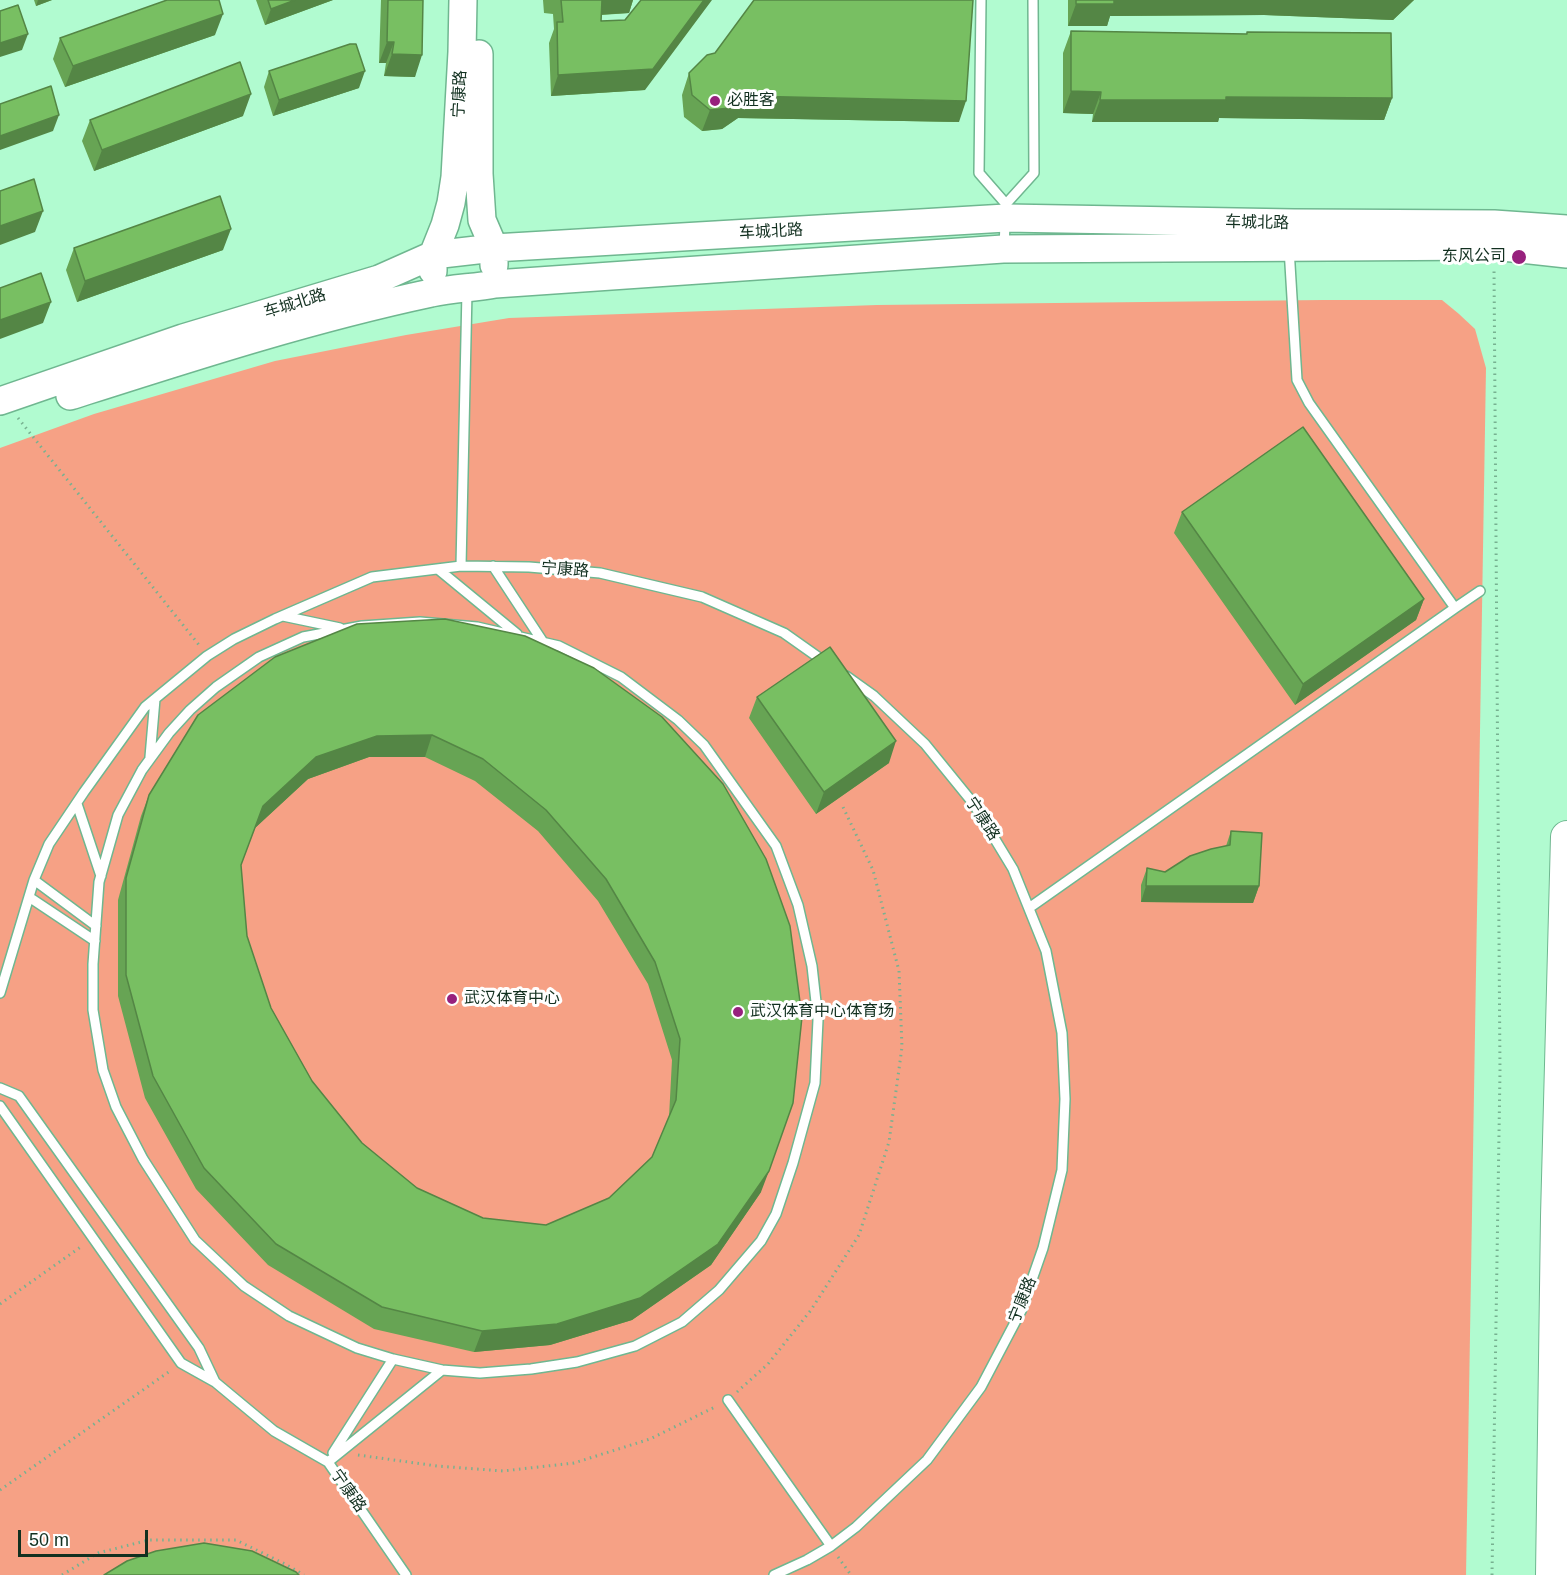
<!DOCTYPE html>
<html>
<head>
<meta charset="utf-8">
<style>
  body { margin:0 }
  #map { position:relative; width:1567px; height:1575px; overflow:hidden; background:#b1fbd0; font-family:Helvetica,sans-serif }
  canvas { display:block }
  .scale { position:absolute; left:18px; top:1530px; width:130px; height:27px; box-sizing:border-box; border:3px solid #123020; border-top:0; padding-left:8px; font-size:18px; line-height:21px; white-space:nowrap; color:#123020; -webkit-text-stroke:4px #fff; paint-order:stroke }
</style>
</head>
<body>
<div id="map">
<canvas width="1567" height="1575"></canvas>
<div class="scale">50 m</div>
</div>
<script>
const ctx = document.querySelector('canvas').getContext('2d');
ctx.lineJoin = 'round';
function paint(path, color) { ctx.fillStyle = color; ctx.fill(path, 'evenodd'); }
function stroke(path, color, width, dash) { ctx.strokeStyle = color; ctx.lineWidth = width; ctx.lineCap = dash ? 'butt' : 'round'; ctx.setLineDash(dash || []); ctx.stroke(path); }
function drawText(font, color, halo, rows, align = 'center') {
  ctx.font = font + ' Helvetica,"Noto Sans SC",sans-serif'; ctx.lineWidth = 6; ctx.setLineDash([]); ctx.textBaseline = 'middle'; ctx.strokeStyle = halo; ctx.fillStyle = color; for (const [text, x, y, turn = 0] of rows) {
    ctx.save(); ctx.translate(x, y); ctx.rotate((+turn || 0) * Math.PI / 180); ctx.textAlign = isNaN(turn) ? turn : align; if (halo) ctx.strokeText(text, 0, 0); ctx.fillText(text, 0, 0); ctx.restore();
  }
}
paint(new Path2D(`
  M1323 300H1442L1459 314 1475 329 1486 368 1466 1575H0V448L94 414 275 361 406 335 509 318 877 305Z`), '#f6a185');
const lane = new Path2D(`
  M981 0 979 173 1006 204 1004 246
  M1006 204 1034 173 1033 0
  M467 291 461 566 529 567 600 573 702 597 784 633 825 662
  M493 566 543 642
  M438 569 517 634
  M1455 608 1480 591
  M283 616 340 628
  M420 622 477 627 559 646 621 677 678 720 704 745 776 846 798 905 812 966 818 1020 815 1083 793 1163 776 1214 761 1241 719 1290 682 1322 635 1346 577 1362 531 1369 480 1373 442 1370 393 1359 357 1348 289 1316 244 1286 195 1240 143 1159 116 1107 103 1070 93 1010V964L99 882 118 815 142 770 169 733 190 710 216 687 259 657 303 637 362 626Z
  M150 757 155 699
  M77 804 101 876
  M34 880 96 926
  M29 897 95 941
  M1029 908 1455 608 1309 403 1297 380 1289 248
  M0 993 34 880 49 844 84 792 145 707 207 656 234 639 275 619 372 577 461 566
  M0 1088 19 1096 199 1348 215 1382
  M0 1106 181 1363 215 1382 274 1431 328 1462 406 1575
  M728 1400 831 1546
  M333 1453 393 1359
  M328 1462 442 1370
  M774 1575 807 1560 831 1546 856 1527 927 1460 981 1387 1021 1311 1043 1248 1062 1170 1065 1099 1062 1033 1046 951 1013 869 973 803 925 744 874 696 846 676`);
const secondary = new Path2D(`
  M479 54V174L482 220 494 248V265
  M433 271V255L445 225 451 203 455 177 462 52 463 0
  M70 396C189 358 309 319 431 293 452 288 474 288 495 284L1003 249 1494 246 1567 254
  M0 401 183 338 379 279 433 255 494 248 1006 218 1294 223 1494 224 1567 229`);
const primary = new Path2D(`
  M1552 1575 1557 1217 1567 837`);
stroke(lane, '#6fb790', 12);
stroke(secondary, '#6fb790', 30);
stroke(primary, '#6fb790', 34);
stroke(new Path2D(`
  M18 418 199 645
  M0 1304 82 1246
  M737 1392 768 1364 811 1310 859 1235 889 1142 902 1047 899 971 873 870 842 805
  M358 1455 437 1466 503 1471 574 1463 650 1439 717 1406
  M0 1490 170 1371
  M838 1557 851 1575
  M62 1575 98 1553 149 1540H236L285 1564 304 1575
  M1492 1575 1500 1071 1494 269`), '#77b190', 3, [1.5, 4.5]);
stroke(lane, '#fff', 9);
stroke(secondary, '#fff', 27);
stroke(primary, '#fff', 32);
paint(new Path2D(`
  M34 0H52L36 6Z
  M256 0H333L265 25Z
  M381 0H423L415 77 384 76 386 63H379Z
  M543 0H633L629 13 602 15 601 21 645 90 551 96 549 43 554 29 553 14 544 13Z
  M1068 0H1414L1393 20 1264 15 1110 16 1107 26H1068Z
  M1071 31 1392 98 1384 120 1219 118 1218 122H1092L1093 114 1063 113V53Z
  M215 35 65 87 53 59 60 38Z
  M269 71 359 88 273 116 264 87Z
  M689 73 959 122 738 118 722 129 702 131 684 117 682 95Z
  M243 116 94 171 82 141 90 120Z
  M74 248 223 250 77 302 66 270Z
  M1182 512 1424 599 1416 620 1295 705 1174 533Z
  M525 636 761 1192 711 1265 632 1320 550 1345 474 1352 374 1329 268 1265 196 1189 145 1098 118 996V900L141 816 149 795ZM369 757H425L475 781 538 831 598 901 648 984 672 1060 669 1117 652 1157 609 1198 546 1225 483 1218 417 1188 362 1143 312 1081 271 1008 247 936 241 865 255 828 308 779Z
  M757 697 889 763 816 814 749 718Z
  M1231 831 1259 886 1253 903 1141 902V885L1147 868 1165 872 1226 846Z`), '#67a454');
paint(new Path2D(`
  M38 0H52L36 6Z
  M295 0H333L265 25 271 9Z
  M600 0H633L629 13 594 15Z
  M704 0H712L645 90 551 96 558 75Z
  M1112 0H1414L1393 20 1264 15 1110 16 1107 26H1068L1076 4Z
  M223 14 215 35 65 87 73 66Z
  M28 34 22 50 0 57V43Z
  M387 42H394L386 63H379Z
  M392 54 422 55 415 77 384 76Z
  M365 71 359 88 273 116 279 100Z
  M1071 91 1101 92 1093 114 1063 113Z
  M251 94 243 116 94 171 102 150Z
  M746 96 966 101 959 122 738 118 722 129 702 131 710 110Z
  M1226 97 1392 98 1384 120 1219 118 1218 122H1092L1100 100Z
  M59 115 53 131 0 150V136Z
  M43 211 35 232 0 245V226Z
  M231 229 223 250 77 302 85 281Z
  M51 302 43 323 0 339V320Z
  M1424 599 1416 620 1295 705 1303 684Z
  M432 735 425 757H369L308 779 255 828 263 806 316 757 377 736Z
  M896 741 889 763 816 814 824 792Z
  M1146 886H1259L1253 903 1141 902Z
  M769 1171 761 1192 711 1265 632 1320 550 1345 474 1352 482 1331Z`), '#548645');
const building = new Path2D(`
  M167 0H219L223 14 73 66 60 38Z
  M268 0H295L271 9Z
  M388 0H423L422 55 392 54 394 42H387Z
  M561 0H602L601 21 625 20 641 0H704L653 69 558 75 557 22H563Z
  M754 0H973L966 101 746 96 730 108 710 110 692 95 689 73 707 55 715 53Z
  M1076 0H1114V4H1076Z
  M18 5 28 34 0 43V11Z
  M1071 31 1247 34V32L1391 33 1392 98 1226 97V100H1100L1101 92 1071 91Z
  M350 44H356L365 71 279 100 269 71Z
  M240 62 251 94 102 150 90 120Z
  M51 86 59 115 0 136V104Z
  M34 179 43 211 0 226V191Z
  M220 196 231 229 85 281 74 248Z
  M41 273 51 302 0 320V288Z
  M1303 427 1424 599 1303 684 1182 512Z
  M445 619 525 636 594 668 662 717 723 784 766 859 790 926 802 1017 793 1103 769 1171 718 1244 640 1298 557 1324 482 1331 382 1307 276 1244 204 1168 153 1076 126 975V878L149 795 198 715 275 657 357 624ZM432 735 483 759 546 810 606 879 655 962 680 1039 676 1100 652 1157 609 1198 546 1225 483 1218 417 1188 362 1143 312 1081 271 1008 247 936 241 865 263 806 316 757 377 736Z
  M830 647 896 741 824 792 757 697Z
  M1231 831 1262 833 1259 886H1146L1147 868 1165 872 1190 856 1211 849 1230 845Z
  M204 1543 252 1551 296 1572 299 1575H104L127 1561 156 1551Z`);
paint(building, '#78bf62');
stroke(building, '#548645', 1.5);
for (const [x, y, r, color] of [
  [715,101,6,"#97217d"],
  [1519,257,8,"#97217d"],
  [452,999,6,"#97217d"],
  [738,1012,6,"#97217d"]
]) { const dot = new Path2D(); dot.arc(x, y, r, 0, 2 * Math.PI); ctx.fillStyle = color; ctx.fill(dot); stroke(dot, '#fff', 2); }
drawText('16px', '#123020', '#fff', [
  ["宁康路",460,94,-87],
  ["车城北路",1257,223,1],
  ["车城北路",771,232,-3],
  ["车城北路",295,304,-17],
  ["宁康路",565,570,4],
  ["宁康路",982,819,57],
  ["宁康路",1023,1300,-68],
  ["宁康路",348,1491,55]
]);
drawText('16px', '#123020', '#fff', [
  ["必胜客",727,101],
  ["东风公司",1506,257,"right"],
  ["武汉体育中心",464,999],
  ["武汉体育中心体育场",750,1012]
], 'left');
</script>
</body>
</html>
